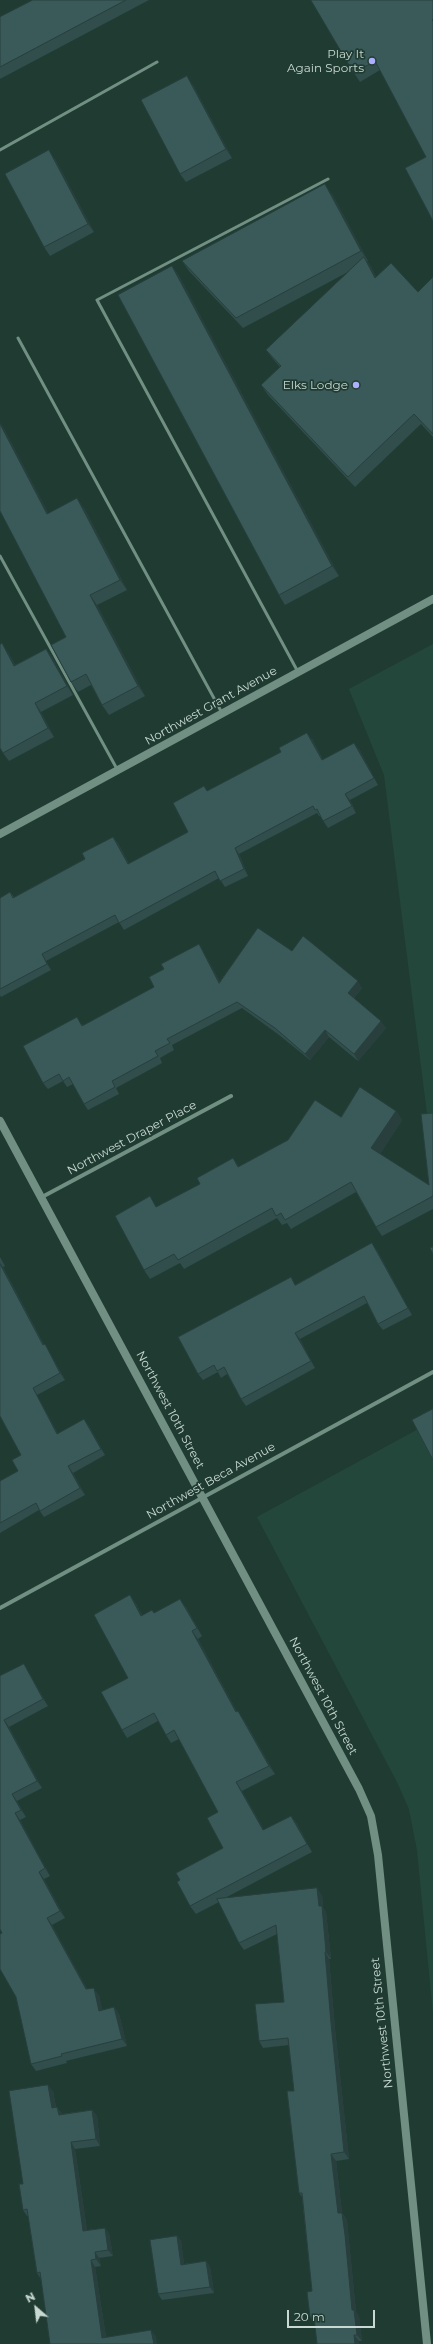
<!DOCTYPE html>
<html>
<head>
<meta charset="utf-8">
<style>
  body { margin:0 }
  #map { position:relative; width:433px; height:2344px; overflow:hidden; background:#203c32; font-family:Montserrat,sans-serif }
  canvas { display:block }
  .north { position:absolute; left:16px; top:2288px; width:40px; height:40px; -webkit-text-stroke:3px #203c32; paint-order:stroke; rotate:332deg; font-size:11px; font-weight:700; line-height:16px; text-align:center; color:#c8d8d2 }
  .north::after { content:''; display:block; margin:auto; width:14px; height:18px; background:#c8d8d2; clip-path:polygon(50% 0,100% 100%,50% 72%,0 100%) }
  .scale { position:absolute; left:287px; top:2310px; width:88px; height:18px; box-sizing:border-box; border:2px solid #c8d8d2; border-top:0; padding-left:5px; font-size:12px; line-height:14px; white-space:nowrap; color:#c8d8d2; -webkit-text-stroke:3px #203c32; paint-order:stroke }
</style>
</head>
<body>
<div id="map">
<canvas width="433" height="2344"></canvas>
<div class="north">N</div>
<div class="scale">20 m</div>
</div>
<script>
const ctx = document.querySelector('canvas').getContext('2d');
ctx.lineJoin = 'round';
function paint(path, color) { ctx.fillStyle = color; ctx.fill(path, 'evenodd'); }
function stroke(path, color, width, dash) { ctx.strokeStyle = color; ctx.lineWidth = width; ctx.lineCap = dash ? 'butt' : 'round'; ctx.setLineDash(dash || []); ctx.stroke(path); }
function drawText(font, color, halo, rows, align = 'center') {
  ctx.font = font + ' Montserrat,sans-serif'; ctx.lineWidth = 3.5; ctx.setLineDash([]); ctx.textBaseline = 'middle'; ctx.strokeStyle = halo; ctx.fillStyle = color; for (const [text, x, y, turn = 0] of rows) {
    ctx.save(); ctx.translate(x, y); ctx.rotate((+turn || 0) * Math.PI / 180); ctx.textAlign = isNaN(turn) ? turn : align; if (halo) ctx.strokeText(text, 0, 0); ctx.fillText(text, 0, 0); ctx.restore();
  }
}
paint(new Path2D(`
  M433 644V1121H428L384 775 349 689Z
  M433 1421V2013L417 1850 409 1809 397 1782 257 1517Z`), '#23483b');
stroke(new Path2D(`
  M0 150 157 62
  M18 338 222 713
  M0 556 117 769
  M298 672 97 300 328 179`), '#718f83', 3);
stroke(new Path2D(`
  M42 1197 231 1096
  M0 1608 433 1372`), '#718f83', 4);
stroke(new Path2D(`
  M0 834 433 599
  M0 1121 359 1789 371 1816 378 1855 427 2344`), '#718f83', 8);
paint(new Path2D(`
  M33 0H149L0 79V17Z
  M433 0V221L426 157 380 70 360 82 354 73Z
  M193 85 232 158 186 182 180 174Z
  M55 159 94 232 50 256 44 247Z
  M332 194 368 261H367L371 267 376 277 418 292 433 277V437L421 424 355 487 268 395 261 385 280 367 273 359 266 350 350 271 243 328 189 271 182 261Z
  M172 266 179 276 339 576 285 605 279 595Z
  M3 427 48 513 84 508 127 590 97 605 145 696 109 715 102 705 91 685 78 692 71 682 66 637Z
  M46 649 52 657 73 695 41 712 54 737 9 761 3 753 8 652 15 665Z
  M312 739 323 760 359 749 378 785 350 800 356 813 328 828 320 816H319L317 813 239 854 248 876 225 887 219 878 124 930 119 922 46 961 51 970 1 997 0 995V898L10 892 14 897 85 859 113 837 118 843 129 864 188 832 207 791Z
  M199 944 203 951 220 982 292 951 362 988 354 998 386 1028 358 1061 329 1037 310 1060 279 1035 242 1008 172 1045 174 1050 160 1058 162 1063 116 1088 119 1094 88 1110 84 1104 73 1084 67 1087 63 1081 48 1089 43 1083 82 1024 83 1026 154 987 164 969Z
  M396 1111 402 1120 380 1154 429 1185 433 1113V1209L382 1236 376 1227 356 1192 291 1229 287 1223 282 1225 277 1218 184 1269 180 1263 150 1279 144 1270 157 1207 200 1184 233 1158 239 1167 341 1117Z
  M377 1250 412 1315 383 1330 378 1324 367 1303 300 1339 315 1368 246 1406 241 1399 227 1374 221 1378 218 1372 203 1380 198 1374 296 1285Z
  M0 1257 5 1266 3 1267 44 1345 49 1351 65 1380 37 1395 58 1434 84 1419 89 1426 105 1455 73 1473 85 1495 44 1517 39 1510 0 1533V1481L18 1471 21 1455 0 1416Z
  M130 1595 136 1604 142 1615 186 1607 202 1636 198 1639 237 1712 244 1720 275 1774 242 1791 264 1830 291 1816 297 1824 312 1852 225 1898 322 1895 323 1908 326 1912 331 1959H329L335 2029 349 2159 336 2161 342 2213 347 2220 349 2242 356 2312 359 2317 362 2341H359L315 2323 310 2317 312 2291 302 2197 299 2193 294 2091 289 2045 263 2048 259 2041 284 2002 277 1934 244 1950 239 1943 219 1902 196 1914 190 1906 180 1880 223 1848 218 1812 179 1739 171 1743 166 1735 158 1721 127 1738 122 1730 128 1678Z
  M24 1664 48 1706 9 1727 42 1788 17 1801 26 1817 20 1820 50 1876 44 1879 65 1918 52 1925 87 1989 99 1995 102 2010 114 2007 119 2014 127 2046 66 2061 67 2063 36 2071 31 2064 2 1933 0 1676Z
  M53 2091 56 2107H57L62 2114 92 2110 97 2116 100 2146 75 2149 87 2230 105 2228 109 2234 113 2256 99 2258 101 2266 95 2267 106 2337 156 2336 50 2344 41 2279 37 2273 28 2216H27L23 2210V2184Z
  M177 2236 181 2241 184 2264 206 2261 210 2267 214 2293 162 2300 158 2294Z`), '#314d4c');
paint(new Path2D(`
  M187 76 193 85 232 158 226 149Z
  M49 150 55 159 94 232 88 224Z
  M325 184 332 194 368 261 361 251Z
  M364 257 371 267 382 288 375 278Z
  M172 266 179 276 339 576 332 566Z
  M0 422 3 427 54 524 47 514 0 424Z
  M77 498 84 508 127 590 120 580Z
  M90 595 97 605 145 696 138 686Z
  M2 643 8 652 20 674 14 666Z
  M46 649 52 657 73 695 67 686Z
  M35 703 41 712 54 737 48 728Z
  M307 733 312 739 326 767 322 760Z
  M354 743 359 749 378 785Z
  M345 794 350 800 356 813 352 806Z
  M113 837 118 843 132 871 128 864Z
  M235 848 239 854 248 876 244 869Z
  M199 944 203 951 224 989 219 983Z
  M42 954 46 961 51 970 47 964Z
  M358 981 362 988 352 1000 348 993Z
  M381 1021 386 1028 358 1061 354 1054Z
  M325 1030 329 1037 310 1060 305 1054Z
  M396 1111 402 1120 378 1157 371 1148Z
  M372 1243 377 1250 412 1315 408 1308Z
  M0 1263 3 1267 47 1352 43 1345Z
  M295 1333 300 1339 315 1368Z
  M45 1344 49 1351 65 1380 60 1373Z
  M33 1388 37 1395 62 1441 57 1434Z
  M84 1419 89 1426 105 1455 101 1449Z
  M68 1466 73 1473 85 1495 80 1488Z
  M130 1595 136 1604 147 1624 141 1616Z
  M180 1599 186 1607 202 1636 197 1628Z
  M192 1631 198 1639 242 1721 236 1712Z
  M24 1664 48 1706 43 1699Z
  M238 1711 244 1720 275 1774 269 1766Z
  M4 1720 9 1727 42 1788 37 1781Z
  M236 1782 242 1791 269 1839 263 1830Z
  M12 1794 17 1801 26 1817 21 1810Z
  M15 1813 20 1820 50 1876 45 1868Z
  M291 1816 297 1824 312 1852 307 1844Z
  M39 1872 44 1879 65 1918 60 1911Z
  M317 1888 322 1895 323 1908 326 1912 331 1959 326 1952 319 1906Z
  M47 1918 52 1925 91 1996 86 1989Z
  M325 1952 329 1959 335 2029 349 2159 344 2152 331 2023Z
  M94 1988 99 1995 104 2018 99 2011Z
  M114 2007 119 2014 127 2046 122 2039Z
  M48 2085 53 2091 57 2114 52 2108Z
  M57 2107 62 2113 63 2121 59 2115Z
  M92 2110 97 2116 100 2146 96 2139Z
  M71 2142 75 2149 88 2237 83 2231Z
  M331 2154 336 2161 342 2213 347 2220 349 2242 356 2312 359 2317 362 2341 357 2335 352 2310 338 2213Z
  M105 2228 109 2234 113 2256 108 2250Z
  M177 2236 181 2241 185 2271 181 2265Z
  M95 2252 99 2258 101 2266 96 2259Z
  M91 2260 95 2267 107 2344 102 2338Z
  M206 2261 210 2267 214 2293 210 2287Z
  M151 2330 156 2336 157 2344H154Z
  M354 2335 359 2341V2344H355Z`), '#283f3e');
const building = new Path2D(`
  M33 0H126L0 67V17Z
  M311 0H433V19L432 20 433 21V221L405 168 426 157 375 61 354 73Z
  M187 76 226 149 180 174 141 100Z
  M49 150 88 224 44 247 5 174Z
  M325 184 361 251 236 318 182 261Z
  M364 257 375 278 391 263 418 292 433 277V434L414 414 348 477 261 385 281 366 266 350Z
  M172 266 332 566 279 595 118 295Z
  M0 424 47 514 77 498 120 580 90 595 138 686 102 705 86 674 71 682 51 645 66 637 0 511Z
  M2 643 14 666 46 649 67 686 35 703 48 728 3 753 0 748V645Z
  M307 733 322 760 354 743 374 778 345 794 352 806 323 821 317 809 315 810 313 806 235 848 244 869 220 881 215 871 119 923 115 915 42 954 47 964 0 989V898L10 892 13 898 85 859 82 853 113 837 128 864 188 832 173 803 204 786 207 791 281 752 279 748Z
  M258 928 292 951 303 936 313 944 358 981 348 993 381 1021 354 1054 325 1030 305 1054 275 1028 237 1002 167 1039 170 1043 155 1051 158 1056 112 1081 115 1087 84 1104 69 1077 63 1081 59 1074 43 1083 23 1046 77 1017 82 1026 154 987 149 977 164 969 161 964 199 944 219 983Z
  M360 1087 396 1111 371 1148 429 1185 421 1114 433 1113V1196L376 1227 351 1182 285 1220 281 1213 276 1216 272 1208 178 1260 174 1254 144 1270 115 1216 150 1196 156 1207 200 1184 197 1178 233 1158 238 1167 288 1140 315 1100 341 1117Z
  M372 1243 408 1308 378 1324 364 1296 295 1333 311 1361 241 1399 224 1367 217 1371 214 1365 198 1374 178 1337 291 1277 295 1285Z
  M433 1247V1254L430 1248Z
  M0 1264 43 1345 45 1344 60 1373 33 1388 57 1434 84 1419 101 1449 68 1466 80 1488 40 1511 36 1503 0 1523V1481L18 1471 12 1460 21 1455 0 1416Z
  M433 1409V1460L412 1420Z
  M130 1595 141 1616 152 1610 154 1613 180 1599 197 1628 192 1631 236 1712 238 1711 269 1766 236 1782 263 1830 291 1816 307 1844 190 1906 177 1882 180 1880 176 1873 223 1848 207 1818 218 1812 174 1730 166 1735 154 1713 122 1730 101 1692 128 1678 94 1615Z
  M24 1664 43 1699 4 1720 37 1781 12 1794 21 1810 15 1813 45 1868 39 1872 60 1911 47 1918 86 1989 94 1988 99 2011 114 2007 122 2039 61 2054 62 2056 31 2064 16 1997 0 1969V1934L2 1933 0 1929V1676Z
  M317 1888 319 1906H322L326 1952H325L331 2023 344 2152 331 2154 338 2213H342L345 2235 352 2310H354L357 2335H354L355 2344H317L314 2317H310L307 2292 312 2291 302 2193H299L287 2091H294L288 2038 259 2041 255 2004 284 2002 276 1925 239 1943 217 1899Z
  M48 2085 52 2108 57 2107 59 2115 92 2110 96 2139 71 2142 83 2231 105 2228 108 2250 95 2252 96 2259 91 2260 102 2338 151 2330 154 2344H50L40 2272 37 2273 27 2209 23 2210 19 2184H23L9 2091Z
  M177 2236 181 2265 206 2261 210 2287 158 2294 150 2240Z`);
paint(building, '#395a58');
stroke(building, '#283f3e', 1);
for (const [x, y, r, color] of [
  [372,61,4,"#acaffb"],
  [356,385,4,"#acaffb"]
]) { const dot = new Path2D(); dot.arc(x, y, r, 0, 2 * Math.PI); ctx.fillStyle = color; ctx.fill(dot); stroke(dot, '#203c32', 1.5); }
drawText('12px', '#c8d8d2', '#203c32', [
  ["Play It",364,54],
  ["Again Sports",364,68],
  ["Elks Lodge",348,385]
], 'right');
drawText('12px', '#c8d8d2', '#203c32', [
  ["Northwest Grant Avenue",211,706,-29],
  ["Northwest Draper Place",132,1138,-28],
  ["Northwest 10th Street",170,1410,62],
  ["Northwest Beca Avenue",211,1481,-29],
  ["Northwest 10th Street",323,1696,62],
  ["Northwest 10th Street",382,2023,-96]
]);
</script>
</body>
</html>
